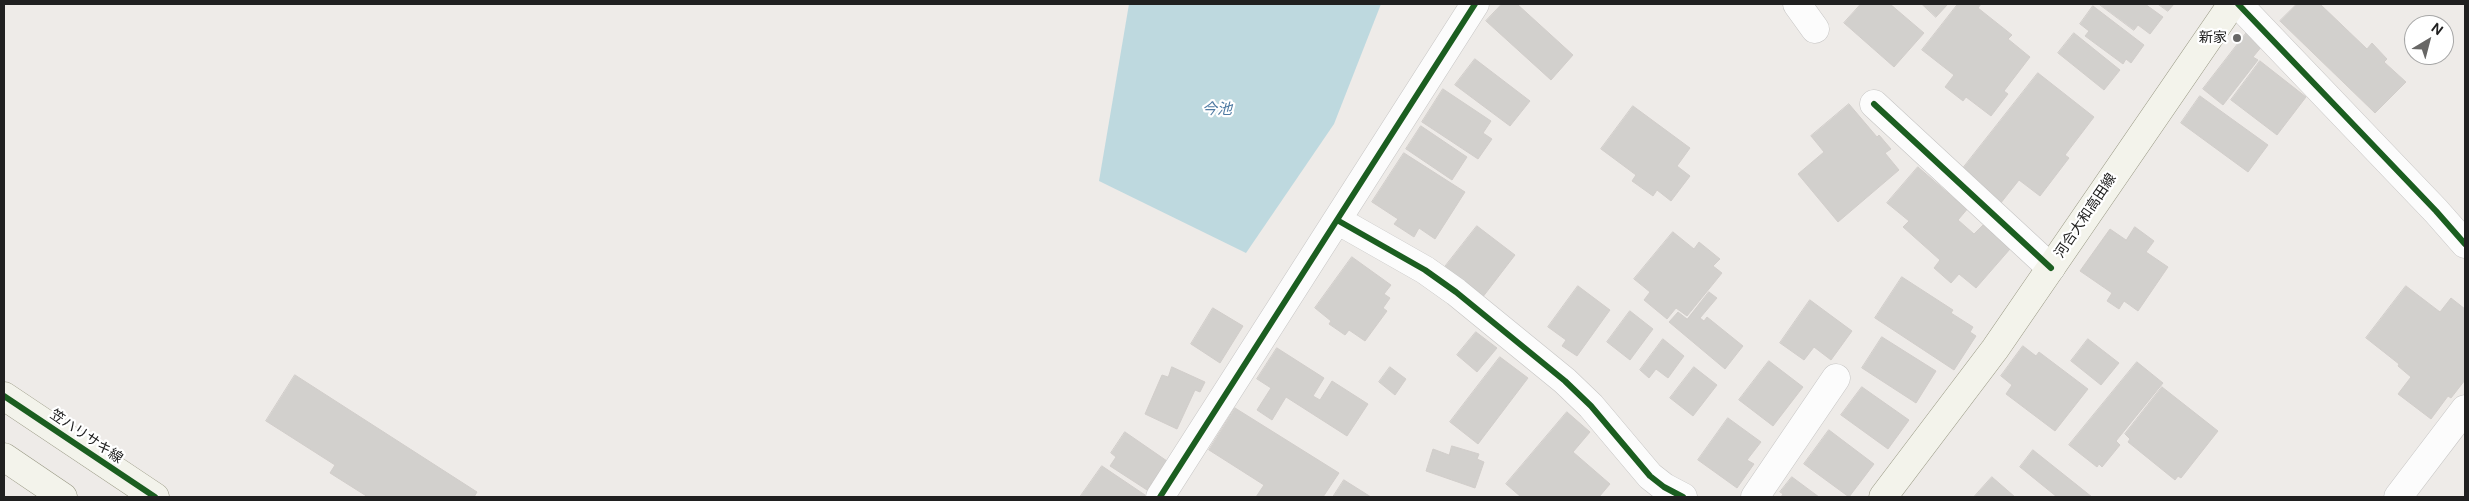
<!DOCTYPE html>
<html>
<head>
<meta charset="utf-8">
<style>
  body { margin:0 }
  #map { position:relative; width:2469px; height:501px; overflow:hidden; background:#eeebe8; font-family:"DM Sans",sans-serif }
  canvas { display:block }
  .frame { position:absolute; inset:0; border:5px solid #202020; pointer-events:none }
  .north { position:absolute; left:2404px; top:15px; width:50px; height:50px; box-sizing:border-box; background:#fff; border:1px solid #a6a6a6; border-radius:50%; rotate:37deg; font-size:14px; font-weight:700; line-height:20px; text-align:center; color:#202020 }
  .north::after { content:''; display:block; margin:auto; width:18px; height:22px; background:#686766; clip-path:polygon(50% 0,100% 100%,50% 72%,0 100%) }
</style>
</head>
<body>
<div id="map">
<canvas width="2469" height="501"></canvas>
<div class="frame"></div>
<div class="north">N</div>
</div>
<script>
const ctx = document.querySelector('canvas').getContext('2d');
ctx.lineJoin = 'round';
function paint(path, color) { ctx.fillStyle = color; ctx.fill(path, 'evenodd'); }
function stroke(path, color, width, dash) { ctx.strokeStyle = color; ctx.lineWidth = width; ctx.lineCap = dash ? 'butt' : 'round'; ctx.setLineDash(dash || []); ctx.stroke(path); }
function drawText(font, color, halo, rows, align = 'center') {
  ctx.font = font + ' "DM Sans","Noto Sans JP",sans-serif'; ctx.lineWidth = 4.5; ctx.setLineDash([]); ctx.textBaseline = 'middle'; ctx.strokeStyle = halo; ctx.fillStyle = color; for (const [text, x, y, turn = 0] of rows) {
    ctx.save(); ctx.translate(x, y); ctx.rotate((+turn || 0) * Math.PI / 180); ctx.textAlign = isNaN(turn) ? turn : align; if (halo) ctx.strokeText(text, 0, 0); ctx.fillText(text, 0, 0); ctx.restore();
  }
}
paint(new Path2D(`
  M1129 4H1381L1334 124 1246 253 1099 181Z`), '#bed9df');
const building = new Path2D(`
  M1502 4H1517L1573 55 1551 80 1486 21Z
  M1861 4H1890L1924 33 1894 67 1844 23Z
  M1922 4H1948L1936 17Z
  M1958 4H1981L1978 8 2012 35 2008 39 2030 57 2004 91 2008 94 1991 116 1966 97 1963 101 1945 87 1954 75 1922 50Z
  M2099 4H2145L2163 17 2150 34 2138 25 2134 30Z
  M2158 4H2174L2168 11Z
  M2297 4H2320L2367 49 2372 43 2387 59 2384 62 2406 82 2375 113 2280 21Z
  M2093 6 2144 45 2131 63 2126 59 2123 64 2085 36 2089 31 2080 24Z
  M2251 27 2267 40 2253 57 2258 60 2223 105 2203 89Z
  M2074 33 2120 70 2104 90 2058 53Z
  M1475 59 1530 101 1510 126 1455 85Z
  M2260 61 2306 97 2277 135 2231 100Z
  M2038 73 2094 117 2065 155 2069 158 2040 196 2019 180 2000 204 1960 172Z
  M1443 89 1491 121 1483 133 1492 139 1478 159 1422 122Z
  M2200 96 2268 145 2248 172 2181 123Z
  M1849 104 1877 137 1879 135 1891 149 1885 153 1899 170 1838 222 1798 174 1824 152 1811 136Z
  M1633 106 1690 148 1677 166 1690 176 1671 201 1657 190 1653 196 1632 181 1636 175 1601 149Z
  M1421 126 1467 157 1452 180 1406 149Z
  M1404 153 1465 192 1435 239 1419 228 1414 237 1394 224 1398 219 1372 202Z
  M1918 167 1956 200 1959 197 1969 207 1958 220 1974 234 1983 225 2010 249 1976 288 1959 274 1951 283 1934 268 1940 260 1903 227 1909 221 1887 203Z
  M1477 226 1515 255 1482 298 1444 268Z
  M2135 227 2154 241 2146 252 2168 267 2138 311 2124 301 2119 309 2107 301 2112 293 2080 271 2110 229 2126 240Z
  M1673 232 1694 249 1699 242 1720 259 1713 266 1722 273 1687 316 1676 308 1667 319 1644 300 1650 292 1634 279Z
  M1352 257 1391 285 1384 294 1390 298 1383 308 1387 311 1365 341 1349 330 1345 335 1329 324 1331 321 1315 308Z
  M1902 277 1953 310 1951 313 1973 327 1970 332 1976 336 1954 370 1875 318Z
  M1578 286 1610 310 1577 356 1562 346 1566 340 1548 327Z
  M2406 286 2440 312 2451 298 2465 309V380L2451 398 2448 396 2431 419 2398 394 2411 377 2398 366 2399 364 2366 338Z
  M1709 292 1717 298 1700 318 1704 321 1707 317 1743 346 1725 369 1669 322 1678 312 1687 319Z
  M1810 300 1852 331 1831 360 1814 347 1804 360 1780 343Z
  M1213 308 1243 326 1220 363 1191 344Z
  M1630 311 1653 329 1630 360 1607 342Z
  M1476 332 1497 348 1477 372 1457 355Z
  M1882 337 1936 371 1916 403 1862 368Z
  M1663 339 1684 356 1668 378 1656 369 1649 378 1640 370Z
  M2088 339 2119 363 2101 385 2071 361Z
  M2023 346 2036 356 2039 352 2088 389 2055 431 2006 394 2012 385 2001 376Z
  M1277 348 1324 378 1313 396 1320 400 1332 381 1368 404 1347 436 1286 397 1272 420 1257 410 1271 388 1257 379Z
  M1500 357 1528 378 1478 444 1450 422Z
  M1769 361 1803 387 1773 426 1739 400Z
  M2137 362 2163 383 2116 441 2120 445 2102 467 2099 464 2097 467 2069 445Z
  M1172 367 1205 382 1200 392 1195 390 1177 429 1145 414 1162 375 1168 377Z
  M1390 367 1406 379 1395 395 1379 382Z
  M1694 367 1717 385 1693 416 1670 398Z
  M295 375 477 492 474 497H368L330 473 335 465 266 421Z
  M1862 387 1909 420 1888 449 1841 415Z
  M2162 387 2218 431 2181 478 2178 476 2175 480 2128 442 2130 439 2125 434Z
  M1235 408 1339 473 1323 497H1256L1264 485 1209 450Z
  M1567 412 1590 432 1573 452 1610 484 1599 497H1521L1506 484Z
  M1728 418 1761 442 1747 460 1754 464 1737 488 1698 460Z
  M1829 430 1874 464 1849 497 1804 464Z
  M1125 432 1167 461 1147 490 1110 466 1116 457 1111 453Z
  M1452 446 1479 454 1477 459 1484 462 1475 488 1426 471 1433 449 1449 455Z
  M2033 450 2092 497H2057L2020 467Z
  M1102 466 1145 495 1144 497H1080Z
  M1792 477 1819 497H1781L1783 494 1780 492Z
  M1992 477 2015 497H1974Z
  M1344 480 1371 497H1333Z`);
paint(building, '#d2d0cd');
stroke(building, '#d1cdca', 1);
const street = new Path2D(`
  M1797 4 1815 29
  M2238 4 2436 211 2465 244
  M1874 104 2051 268
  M1337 220 1425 270 1456 292 1565 381 1591 406 1650 476 1664 487 1683 497
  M1160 497 1475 4
  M1755 497 1836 378
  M2398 497 2465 409`);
const secondary = new Path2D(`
  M4 396 155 497
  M4 457 63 497
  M1883 497 1995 349 2232 4`);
stroke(street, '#c5c4c3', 29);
stroke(secondary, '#969681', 29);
stroke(street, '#fcfcfc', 28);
stroke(secondary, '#f3f3eb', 28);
stroke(new Path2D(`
  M2238 4 2436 211 2465 244
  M1874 104 2051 268
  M1337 220 1425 270 1456 292 1565 381 1591 406 1650 476 1664 487 1683 497
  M4 396 155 497
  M1160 497 1475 4`), '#1b5e20', 6);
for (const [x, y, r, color] of [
  [2237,38,5,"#686766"]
]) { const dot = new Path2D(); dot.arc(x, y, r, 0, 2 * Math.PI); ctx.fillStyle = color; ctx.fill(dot); stroke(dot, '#fff', 2); }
drawText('14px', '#202020', '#fff', [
  ["新家",2227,38]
], 'right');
drawText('14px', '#202020', '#fff', [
  ["河合大和高田線",2086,216,-56],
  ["笠ハリサキ線",86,437,34]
]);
drawText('italic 15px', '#4e7aa2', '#fff', [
  ["今池",1217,110]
]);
</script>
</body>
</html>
